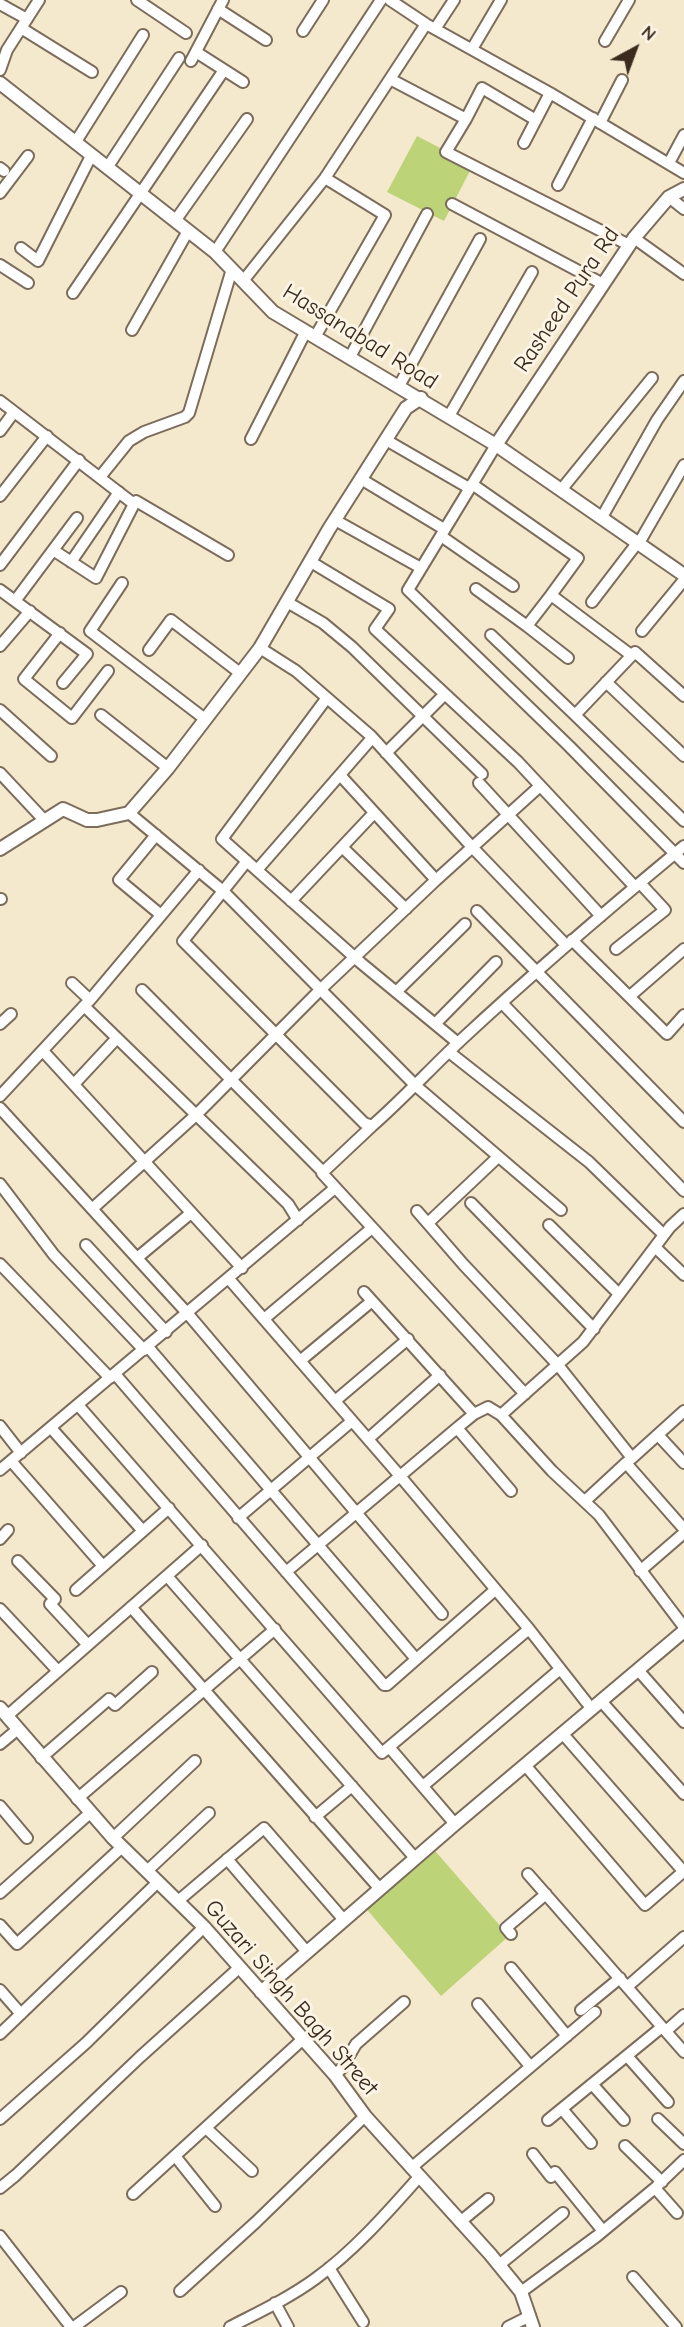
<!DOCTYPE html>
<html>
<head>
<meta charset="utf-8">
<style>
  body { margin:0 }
  #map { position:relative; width:684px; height:2327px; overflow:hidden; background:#f4e8cd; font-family:"Comic Neue",sans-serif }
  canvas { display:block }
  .north { position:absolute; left:600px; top:14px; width:70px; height:70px; -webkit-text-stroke:5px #fcf5e5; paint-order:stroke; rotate:41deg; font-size:19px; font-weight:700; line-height:28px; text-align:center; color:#3b2a1e }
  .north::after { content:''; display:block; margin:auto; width:24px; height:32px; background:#3b2a1e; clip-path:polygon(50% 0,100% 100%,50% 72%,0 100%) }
</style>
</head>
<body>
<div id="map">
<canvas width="684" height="2327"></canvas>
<div class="north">N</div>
</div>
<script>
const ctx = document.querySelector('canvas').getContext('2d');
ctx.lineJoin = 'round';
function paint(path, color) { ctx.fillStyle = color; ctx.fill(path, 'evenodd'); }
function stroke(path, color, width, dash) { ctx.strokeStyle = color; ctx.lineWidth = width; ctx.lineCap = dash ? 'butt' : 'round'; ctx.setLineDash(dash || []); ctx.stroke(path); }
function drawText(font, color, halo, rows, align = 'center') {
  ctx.font = font + ' "Comic Neue",sans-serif'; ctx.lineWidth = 6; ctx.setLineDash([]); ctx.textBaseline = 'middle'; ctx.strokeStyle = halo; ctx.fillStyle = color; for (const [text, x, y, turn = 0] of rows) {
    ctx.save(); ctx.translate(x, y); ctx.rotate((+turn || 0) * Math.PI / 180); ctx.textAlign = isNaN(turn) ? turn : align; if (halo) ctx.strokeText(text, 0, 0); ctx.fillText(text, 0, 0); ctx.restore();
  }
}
paint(new Path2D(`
  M417 136 473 165 444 221 387 192Z
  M430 1845 509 1936 441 1996 363 1905Z`), '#bdd378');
const minor = new Path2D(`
  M137 0 186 33
  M390 0 426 24
  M0 4 27 19
  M218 9 266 40
  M21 28 92 72
  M435 29 454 0
  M303 31 323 0
  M605 41 629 0
  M472 49 501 0
  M196 52 243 82
  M191 61 223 0
  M0 70 7 50 39 0
  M390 79 466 119 446 152 629 245
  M466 119 482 88 536 120
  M600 123 622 80
  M75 143 143 35
  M524 143 550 93
  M669 163 684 135
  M0 168 4 171
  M107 168 179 58
  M558 185 593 118
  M0 193 28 156
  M669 197 684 209
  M452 204 603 284
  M175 221 247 119
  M634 238 684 274
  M21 248 38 261 91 156
  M215 252 381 0
  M0 265 28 283
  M243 281 325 178 426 24 550 93 684 173
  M73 293 224 70
  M132 330 188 231
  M315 337 385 215 325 178
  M350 357 427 214
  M399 386 480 239
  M0 401 134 504 136 501 228 555
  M449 416 532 272
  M0 431 14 412
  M251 439 306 331
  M386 440 469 488
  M496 445 408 590 569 746 684 863
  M100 477 129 441 144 432 185 417 189 413 232 269
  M361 479 444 529
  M472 484 578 558 551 595 631 655
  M561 490 652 378
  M0 496 47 436
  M602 517 657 420 684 381
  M335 520 421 568
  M441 536 513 586
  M639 543 684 465
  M53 550 96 578 134 504
  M71 562 119 492
  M311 562 389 609 375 629 518 762 635 887
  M0 565 79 460
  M122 583 90 631 205 719
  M476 589 527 626
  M0 590 87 654 63 683
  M551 595 527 626 568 658
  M15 601 77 518
  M287 602 323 623 352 647 482 774
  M592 602 638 542
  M642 631 684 580
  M60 633 24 679 72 718 108 671
  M491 635 575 715
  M0 646 30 611
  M260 648 296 671 371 736 472 847 566 945
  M149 650 171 620 240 673
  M606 682 684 756
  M684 696 635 652 575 715 684 821
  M326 699 222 839 361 963 458 1043
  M0 710 51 756
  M101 715 168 768
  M386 753 445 694
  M0 773 45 821
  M340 775 436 880
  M479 783 601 916
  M129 813 223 891 416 1086 561 1210
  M156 835 119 880 161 915
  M342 847 406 909
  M247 861 183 941 364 1123 372 1126C403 1099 431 1068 461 1040 533 973 608 909 684 846
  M257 870 372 738
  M0 899H1
  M291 901 374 813
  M477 911 684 1122
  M572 940 667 1034 684 1015
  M616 949 665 910 640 883
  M72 983 90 1000 84 1006 288 1204 298 1220
  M142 990 323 1172
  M396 992 465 924
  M630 996 684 949
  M90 1000 199 870
  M502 1003 684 1191
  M0 1024 11 1014
  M435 1024 496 962
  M43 1051 242 1268
  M449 1052 589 1162 664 1235
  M76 1082 117 1038
  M0 1096 84 1006
  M0 1108 188 1314 442 1614
  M372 1126 322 1173 525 1394
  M0 1184 54 1255 144 1350
  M471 1203 594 1329
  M92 1209 196 1115 321 989 436 880 540 786
  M417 1211 463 1264 558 1365 632 1458 626 1463 684 1529
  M428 1223 498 1157
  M549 1225 619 1294
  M86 1245 166 1332
  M655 1247 684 1275
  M137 1258 191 1213
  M0 1264 110 1378
  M229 1279 400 1476 529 1629 587 1703
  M364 1292 474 1414
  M264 1319 372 1228
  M148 1347 416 1659
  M300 1361 372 1301
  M115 1374 384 1685H387L495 1590
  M335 1401 408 1339
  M78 1405 382 1753 389 1747 455 1824
  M501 1415 583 1342 670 1227 684 1214
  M0 1426 21 1453
  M51 1428 143 1531
  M457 1428 511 1491
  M658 1435 684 1463
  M368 1439 440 1375
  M632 1458 684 1411
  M11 1461 103 1566
  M0 1470 335 1188
  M585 1501 626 1463
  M238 1518 352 1421
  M0 1539 8 1530
  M18 1561 55 1599 50 1604 88 1645
  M640 1571 684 1533
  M286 1572 457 1428 474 1414 488 1407 501 1415 552 1471 599 1515 684 1627
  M167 1576 415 1858
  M76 1590 169 1508
  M131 1607 380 1889
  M0 1609 58 1671
  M638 1670 684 1722
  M601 1701 684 1794
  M7 1716 202 1545
  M562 1733 683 1871
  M0 1744 18 1729
  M389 1747 529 1629
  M41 1758 109 1699 115 1705 152 1672
  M525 1765 645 1905 684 1871
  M423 1786 559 1670
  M77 1799 275 1629
  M0 1806 27 1838
  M315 1817 352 1786
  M113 1838 195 1761
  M227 1859 307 1952
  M147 1871 209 1813
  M528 1874 684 2052
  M0 1893 90 1813
  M178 1901 264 1828 344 1920
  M0 1925 17 1944 122 1847
  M511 1934 506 1928 546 1894
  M511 1968 567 2036
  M627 1987 684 1937
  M0 1990 21 2014
  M478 2004 530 2066
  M581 2010 620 1978
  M666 2031 684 2015
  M0 2034 158 1882
  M627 2056 668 2102
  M335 2075 342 2068 356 2044 404 2002
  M592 2084 624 2120
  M562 2109 591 2143
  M0 2119 86 2043 204 1927
  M658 2119 684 2144
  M548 2120 662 2027
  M206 2128 252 2171
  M625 2146 662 2182
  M533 2154 551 2177 555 2172 603 2231
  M175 2156 215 2206
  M411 2168 595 2012
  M657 2186 684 2160
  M0 2188 16 2175 140 2057 240 1967
  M133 2194 303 2039
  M460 2222 488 2199
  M0 2236 71 2327
  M499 2265 563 2213
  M329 2268 363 2322
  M633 2277 676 2327
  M180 2291 256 2222 365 2116
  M521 2292 597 2236 655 2188 677 2213
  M275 2303 288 2327
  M74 2327 121 2292
  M230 2327C259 2312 289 2298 315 2279 354 2251 387 2213 419 2177
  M508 2327 530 2316`);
const tertiary = new Path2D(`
  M0 83 215 252 273 312 496 445 684 575
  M496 445 634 238 669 197 684 189
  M0 849 63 809 87 820H97L129 813 168 768 260 648 329 529 406 408 421 398
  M0 1708 113 1838 204 1927 335 2075 365 2116 490 2254 521 2292 533 2327
  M261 1992 455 1824 684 1631`);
stroke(minor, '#7c6c5b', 14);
stroke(tertiary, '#7c6c5b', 16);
stroke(minor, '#fff', 10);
stroke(tertiary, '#fff', 12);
drawText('23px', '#3b2a1e', '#fcf5e5', [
  ["Rasheed Pura Rd",567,300,-56],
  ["Hassanabad Road",360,337,32],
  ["Guzari Singh Bagh Street",291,1998,49]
]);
</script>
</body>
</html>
